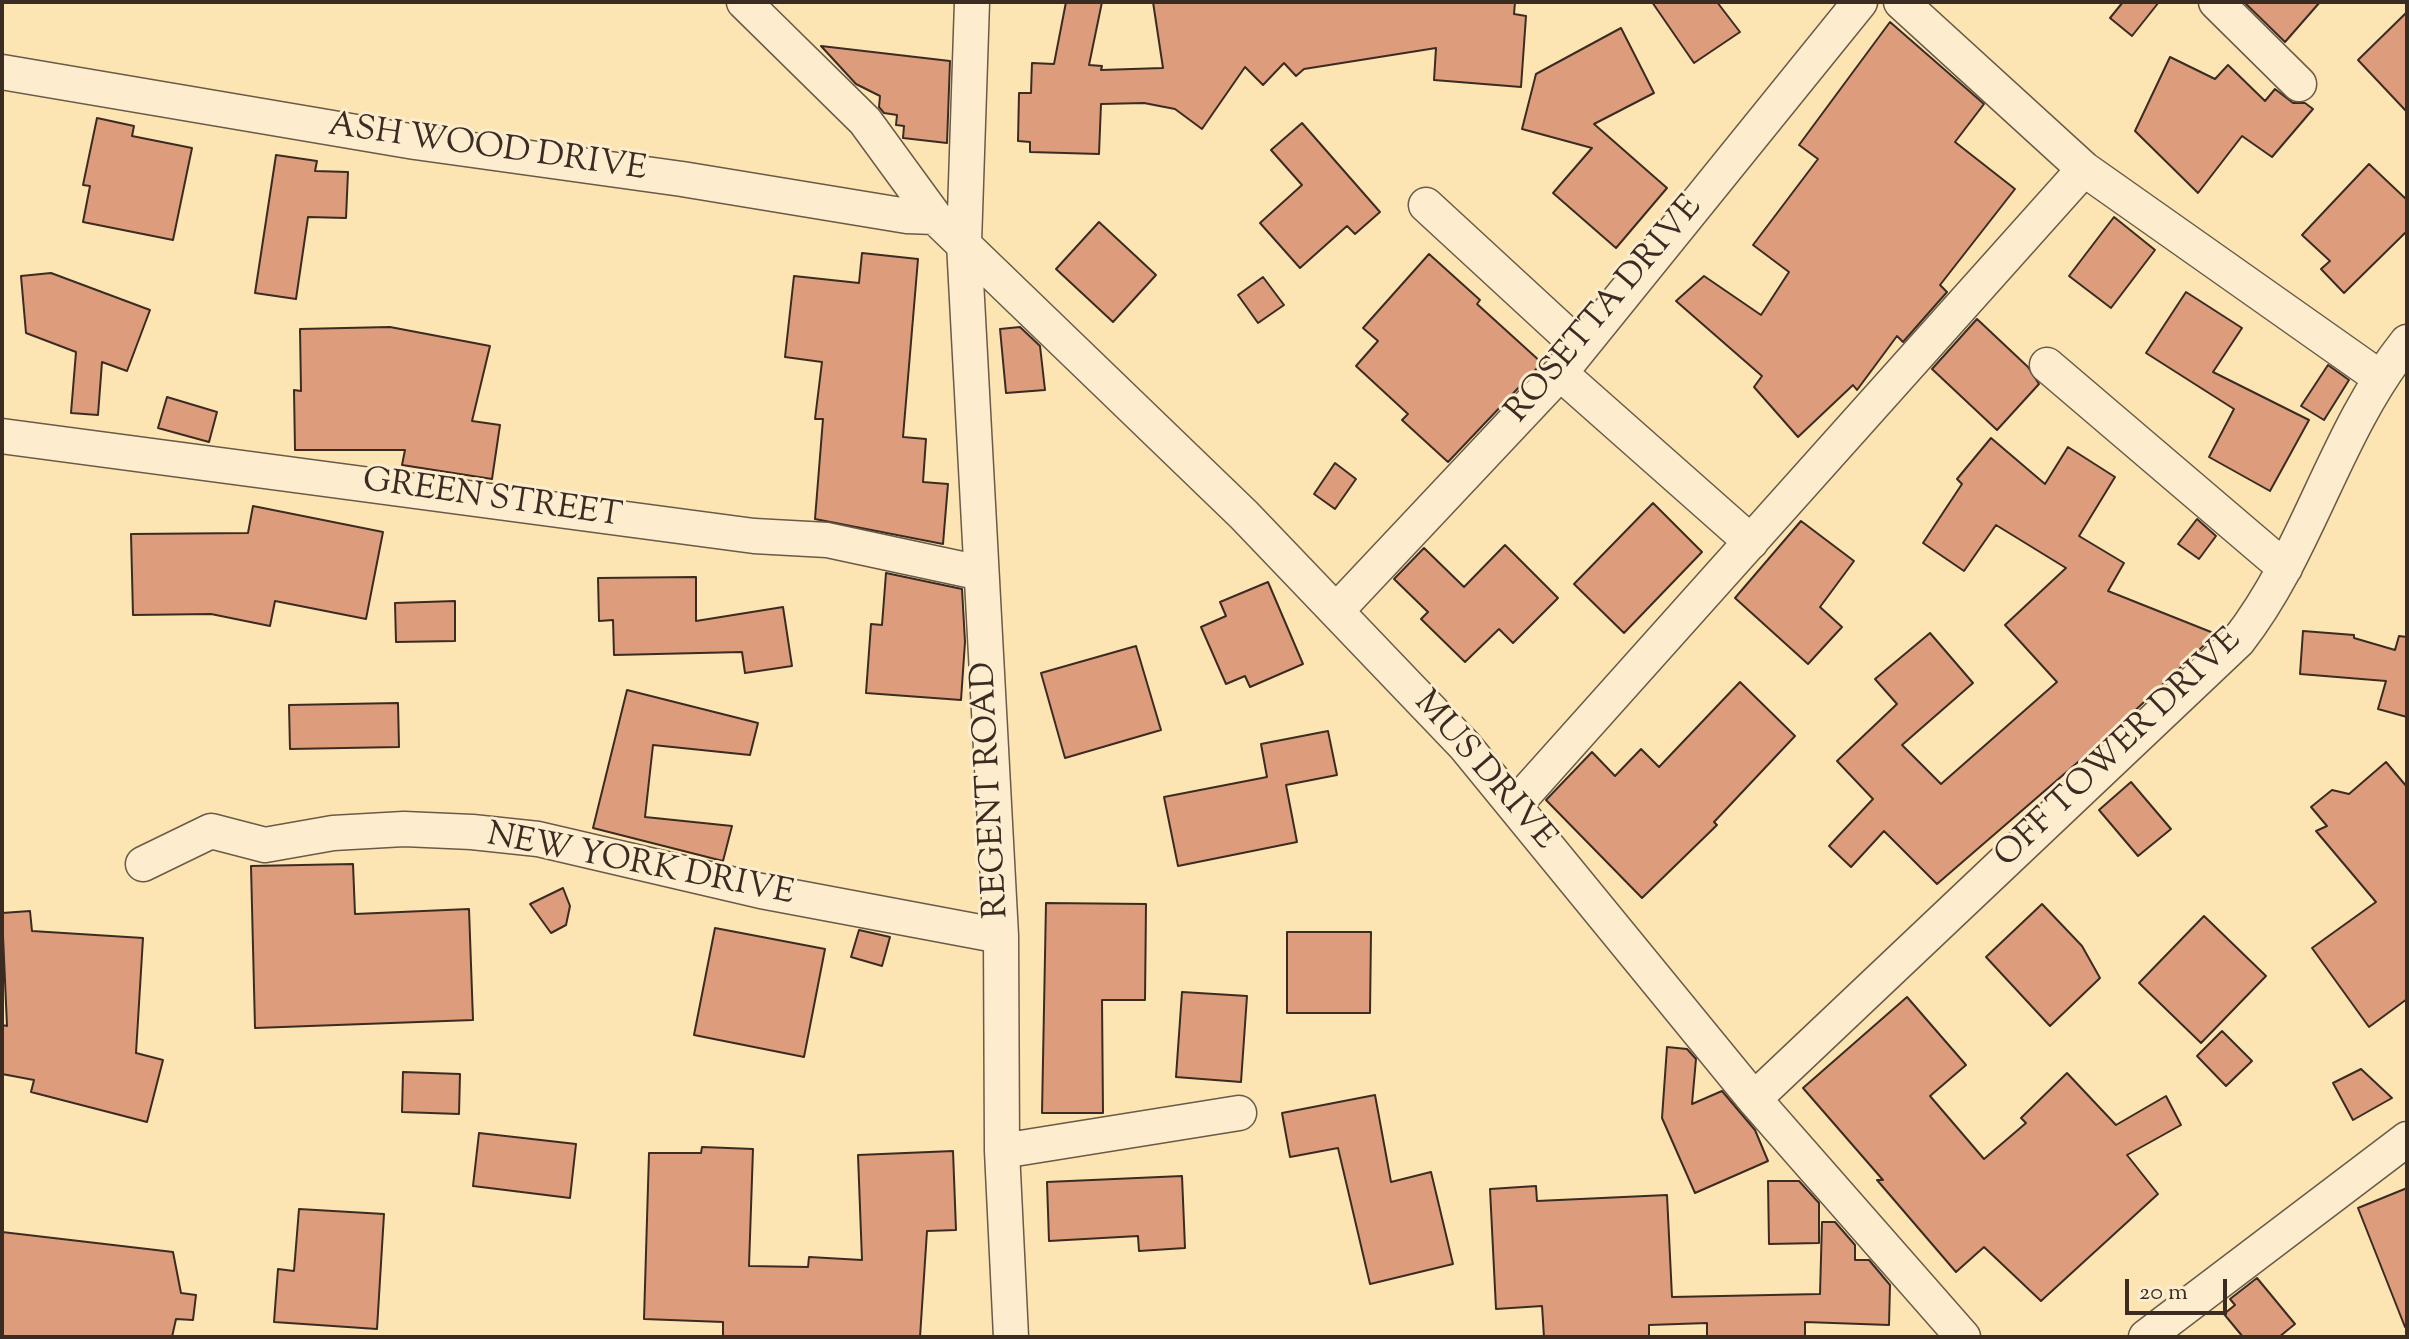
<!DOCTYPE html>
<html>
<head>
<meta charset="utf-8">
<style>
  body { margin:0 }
  #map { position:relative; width:2409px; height:1339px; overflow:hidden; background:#fce4b3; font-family:"Sorts Mill Goudy",serif }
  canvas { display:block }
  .frame { position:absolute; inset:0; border:4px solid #3a2c23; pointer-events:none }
  .scale { position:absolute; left:2125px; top:1279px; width:102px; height:36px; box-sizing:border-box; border:4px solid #3a2c23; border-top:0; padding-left:10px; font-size:24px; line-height:28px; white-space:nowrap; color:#3a2c23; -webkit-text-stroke:6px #fdedce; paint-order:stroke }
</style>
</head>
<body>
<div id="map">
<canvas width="2409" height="1339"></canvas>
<div class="frame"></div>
<div class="scale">20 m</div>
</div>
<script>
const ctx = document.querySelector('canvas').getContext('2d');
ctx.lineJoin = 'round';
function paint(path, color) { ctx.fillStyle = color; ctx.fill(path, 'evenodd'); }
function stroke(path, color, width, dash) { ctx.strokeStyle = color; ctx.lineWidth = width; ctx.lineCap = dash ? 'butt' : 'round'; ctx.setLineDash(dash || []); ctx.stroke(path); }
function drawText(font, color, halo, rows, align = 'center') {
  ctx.font = font + ' "Sorts Mill Goudy",serif'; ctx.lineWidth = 6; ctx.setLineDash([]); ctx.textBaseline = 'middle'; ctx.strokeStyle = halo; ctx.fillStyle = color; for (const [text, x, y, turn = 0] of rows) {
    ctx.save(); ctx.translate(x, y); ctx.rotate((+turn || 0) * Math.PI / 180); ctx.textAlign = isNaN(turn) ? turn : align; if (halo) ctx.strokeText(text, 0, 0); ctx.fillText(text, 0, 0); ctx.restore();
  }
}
const building = new Path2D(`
  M1066 2H1102L1089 65 1102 66 1101 70 1163 68 1153 2H1515L1514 14 1526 16 1521 87 1434 80 1436 48 1304 69 1296 76 1284 63 1263 85 1245 67 1202 129 1175 109 1144 103 1101 104 1099 154 1030 152V142L1018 141 1019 93H1031L1032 63 1054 64Z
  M1652 2H1717L1740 32 1694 63Z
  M2123 2H2159L2132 36 2110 18Z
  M2244 2H2320L2285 42Z
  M2407 12V112L2358 60Z
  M1890 22 1984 104 1955 142 2015 189 1940 285 1947 292 1903 342 1897 336 1857 390 1853 385 1798 437 1754 387 1762 376 1676 301 1704 276 1761 315 1789 272 1753 245 1818 159 1799 145Z
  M1621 28 1654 93 1594 124 1667 188 1616 248 1553 193 1592 148 1522 129 1536 74Z
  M821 46 950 61 947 143 903 138 904 126 896 125 897 115 884 113 879 107 880 96 856 84Z
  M2170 57 2215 79 2228 65 2265 101 2275 89 2293 103H2305L2313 109 2272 157 2242 136 2198 193 2135 131Z
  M97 118 134 126 132 136 192 148 173 240 83 222 90 186 83 185Z
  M1302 123 1380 212 1355 234 1347 226 1300 268 1260 223 1302 185 1271 150Z
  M276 155 317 161 315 171 348 172 346 218 308 217 296 299 255 293Z
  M2369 164 2407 200V231L2344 293 2321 269 2330 261 2302 235Z
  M2114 217 2155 250 2111 308 2069 276Z
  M1099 222 1156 275 1113 322 1056 269Z
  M862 253 918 259 903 437 926 439 923 482 948 484 943 544 815 519 823 419H815L822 362 785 357 794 276 859 283Z
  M1429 254 1480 300 1477 304 1542 363 1448 462 1402 420 1408 414 1356 366 1378 341 1363 328Z
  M51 273 150 310 127 371 102 362 98 415 71 413 76 352 26 333 21 276Z
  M1263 277 1284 305 1258 323 1238 295Z
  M2186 292 2242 328 2213 372 2309 420 2270 491 2209 457 2234 409 2146 353Z
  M1977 319 2028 367 2039 384 1997 430 1932 369Z
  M390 327 490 346 472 421 500 425 492 479 402 465 405 450H295L294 390 301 391 300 329Z
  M1020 327 1040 346 1045 390 1006 393 1000 329Z
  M2328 365 2349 380 2324 420 2301 406Z
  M167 397 217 412 209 442 158 428Z
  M1991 438 2045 484 2068 447 2115 477 2079 536 2124 563 2108 591 2216 634 2107 737 1937 884 1884 831 1851 867 1829 846 1873 799 1837 761 1897 704 1875 679 1930 633 1973 683 1902 745 1941 784 2057 682 2005 625 2066 568 1996 525 1964 571 1923 543 1962 484 1957 479Z
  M1335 463 1356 479 1335 509 1314 494Z
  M1653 503 1702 552 1624 633 1574 584Z
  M253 506 383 532 366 619 275 601 270 626 211 614 133 615 131 534 248 533Z
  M2197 519 2216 536 2199 559 2178 544Z
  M1801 521 1854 561 1820 607 1842 627 1808 664 1735 598Z
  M1505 545 1558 598 1513 643 1499 629 1465 662 1421 619 1428 612 1394 579 1424 548 1464 587Z
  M886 573 962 589 965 642 961 700 866 693 871 624 882 625Z
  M696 577V621L783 607 792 666 745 673 742 652 614 655 613 620 599 621 598 578Z
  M1268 582 1303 664 1250 687 1245 676 1226 684 1201 627 1226 616 1220 602Z
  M455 601V641L396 642 395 603Z
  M2303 631 2354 635V638L2395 650 2399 636 2407 637V717L2378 709 2386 681 2300 674Z
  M1136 646 1161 730 1065 758 1041 673Z
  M1740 682 1795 736 1714 822 1717 825 1642 898 1546 800 1592 752 1615 776 1641 749 1659 767Z
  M627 690 758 723 750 755 653 745 645 817 732 826 723 861 593 828Z
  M398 703 399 747 290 749 289 705Z
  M1328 731 1337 775 1286 785 1297 842 1178 866 1164 797 1267 777 1261 744Z
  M2386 762 2407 787V999L2369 1027 2312 948 2376 902 2316 831 2327 826 2311 807 2332 790 2349 794Z
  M2131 782 2171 829 2138 856 2099 810Z
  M353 864 355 914 469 909 473 1020 255 1028 251 866Z
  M563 888 570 906 566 925 551 933 530 904Z
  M1046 903 1146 904 1145 1000H1102L1103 1113H1042Z
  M2042 904 2082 946 2100 978 2050 1026 1986 957Z
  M30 911 32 931 143 938 136 1053 163 1060 147 1122 31 1092 34 1080 2 1074V1025L7 1026 2 913Z
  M2204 916 2266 976 2201 1043 2139 983Z
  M715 928 825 949 804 1057 694 1035Z
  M859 930 890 937 882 966 851 957Z
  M1287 932H1371L1370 1013H1287Z
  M1182 992 1247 996 1241 1082 1176 1077Z
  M1907 997 1966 1065 1930 1096 1984 1159 2026 1123 2021 1118 2067 1073 2116 1125 2166 1096 2181 1125 2127 1155 2158 1194 2041 1301 1984 1247 1956 1272 1877 1180H1883L1803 1088Z
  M2222 1031 2252 1061 2226 1086 2197 1056Z
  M1667 1047 1687 1049 1696 1059 1692 1104 1722 1091 1755 1130 1768 1161 1695 1193 1662 1118Z
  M2361 1069 2392 1098 2353 1120 2333 1083Z
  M403 1072 460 1074 459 1114 402 1112Z
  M1375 1095 1391 1182 1431 1172 1453 1264 1370 1284 1338 1148 1290 1157 1282 1113Z
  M479 1133 576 1144 570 1198 473 1186Z
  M702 1147 753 1149 749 1266 808 1267 809 1257 862 1260 858 1155 953 1151 956 1230 927 1231 920 1337H723V1322L644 1319 649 1153H701Z
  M1182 1176 1185 1248 1139 1251 1138 1236 1049 1241 1047 1182Z
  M1768 1181H1799L1819 1203V1243L1769 1244Z
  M1536 1186 1537 1201 1667 1195 1672 1297 1820 1294 1822 1222H1835L1855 1245V1260H1869L1890 1285 1889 1325 1805 1322V1337H1707V1323L1649 1325V1337H1544L1542 1306 1496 1309 1490 1189Z
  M2407 1188V1327H2405L2358 1208Z
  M299 1209 384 1214 377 1329 274 1322 278 1269 294 1271Z
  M2 1232 173 1252 181 1293 196 1295 193 1320 176 1319 172 1337H2Z
  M2257 1278 2295 1324 2279 1337H2243L2224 1314 2235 1305 2230 1299Z`);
paint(building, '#dd9d7c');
stroke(building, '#3a2c23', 2);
const minor = new Path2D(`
  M744 2 865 121 935 217 1244 515 1465 746 1754 1099 1963 1337
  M972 2 964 243 1001 936 1002 1151 1011 1337
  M1901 2 2084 169 2379 377
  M2216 2 2299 84
  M2 72 415 142 682 179 907 216 935 217
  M1426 205 1580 347
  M2047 365 2285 568
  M1560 373 1751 542
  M2 436 754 536 827 540 981 573
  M1338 609 1560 373 1860 2
  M1514 806 2084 169
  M143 864 211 831 265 845 333 833 404 829 472 832 538 839 761 891 1001 936
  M1754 1099 2238 641C2309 550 2334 433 2407 342
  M1002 1151 1239 1113
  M2146 1337 2407 1139`);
stroke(minor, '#6a5a47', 37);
stroke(minor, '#fdedce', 34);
drawText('34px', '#3a2c23', '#fdedce', [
  ["ASH WOOD DRIVE",487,150,8],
  ["ROSETTA DRIVE",1606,311,-50],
  ["GREEN STREET",492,501,8],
  ["OFF TOWER DRIVE",2120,750,-44],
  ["MUS DRIVE",1483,772,49],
  ["REGENT ROAD",993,790,-93],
  ["NEW YORK DRIVE",640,867,11]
]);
</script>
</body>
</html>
